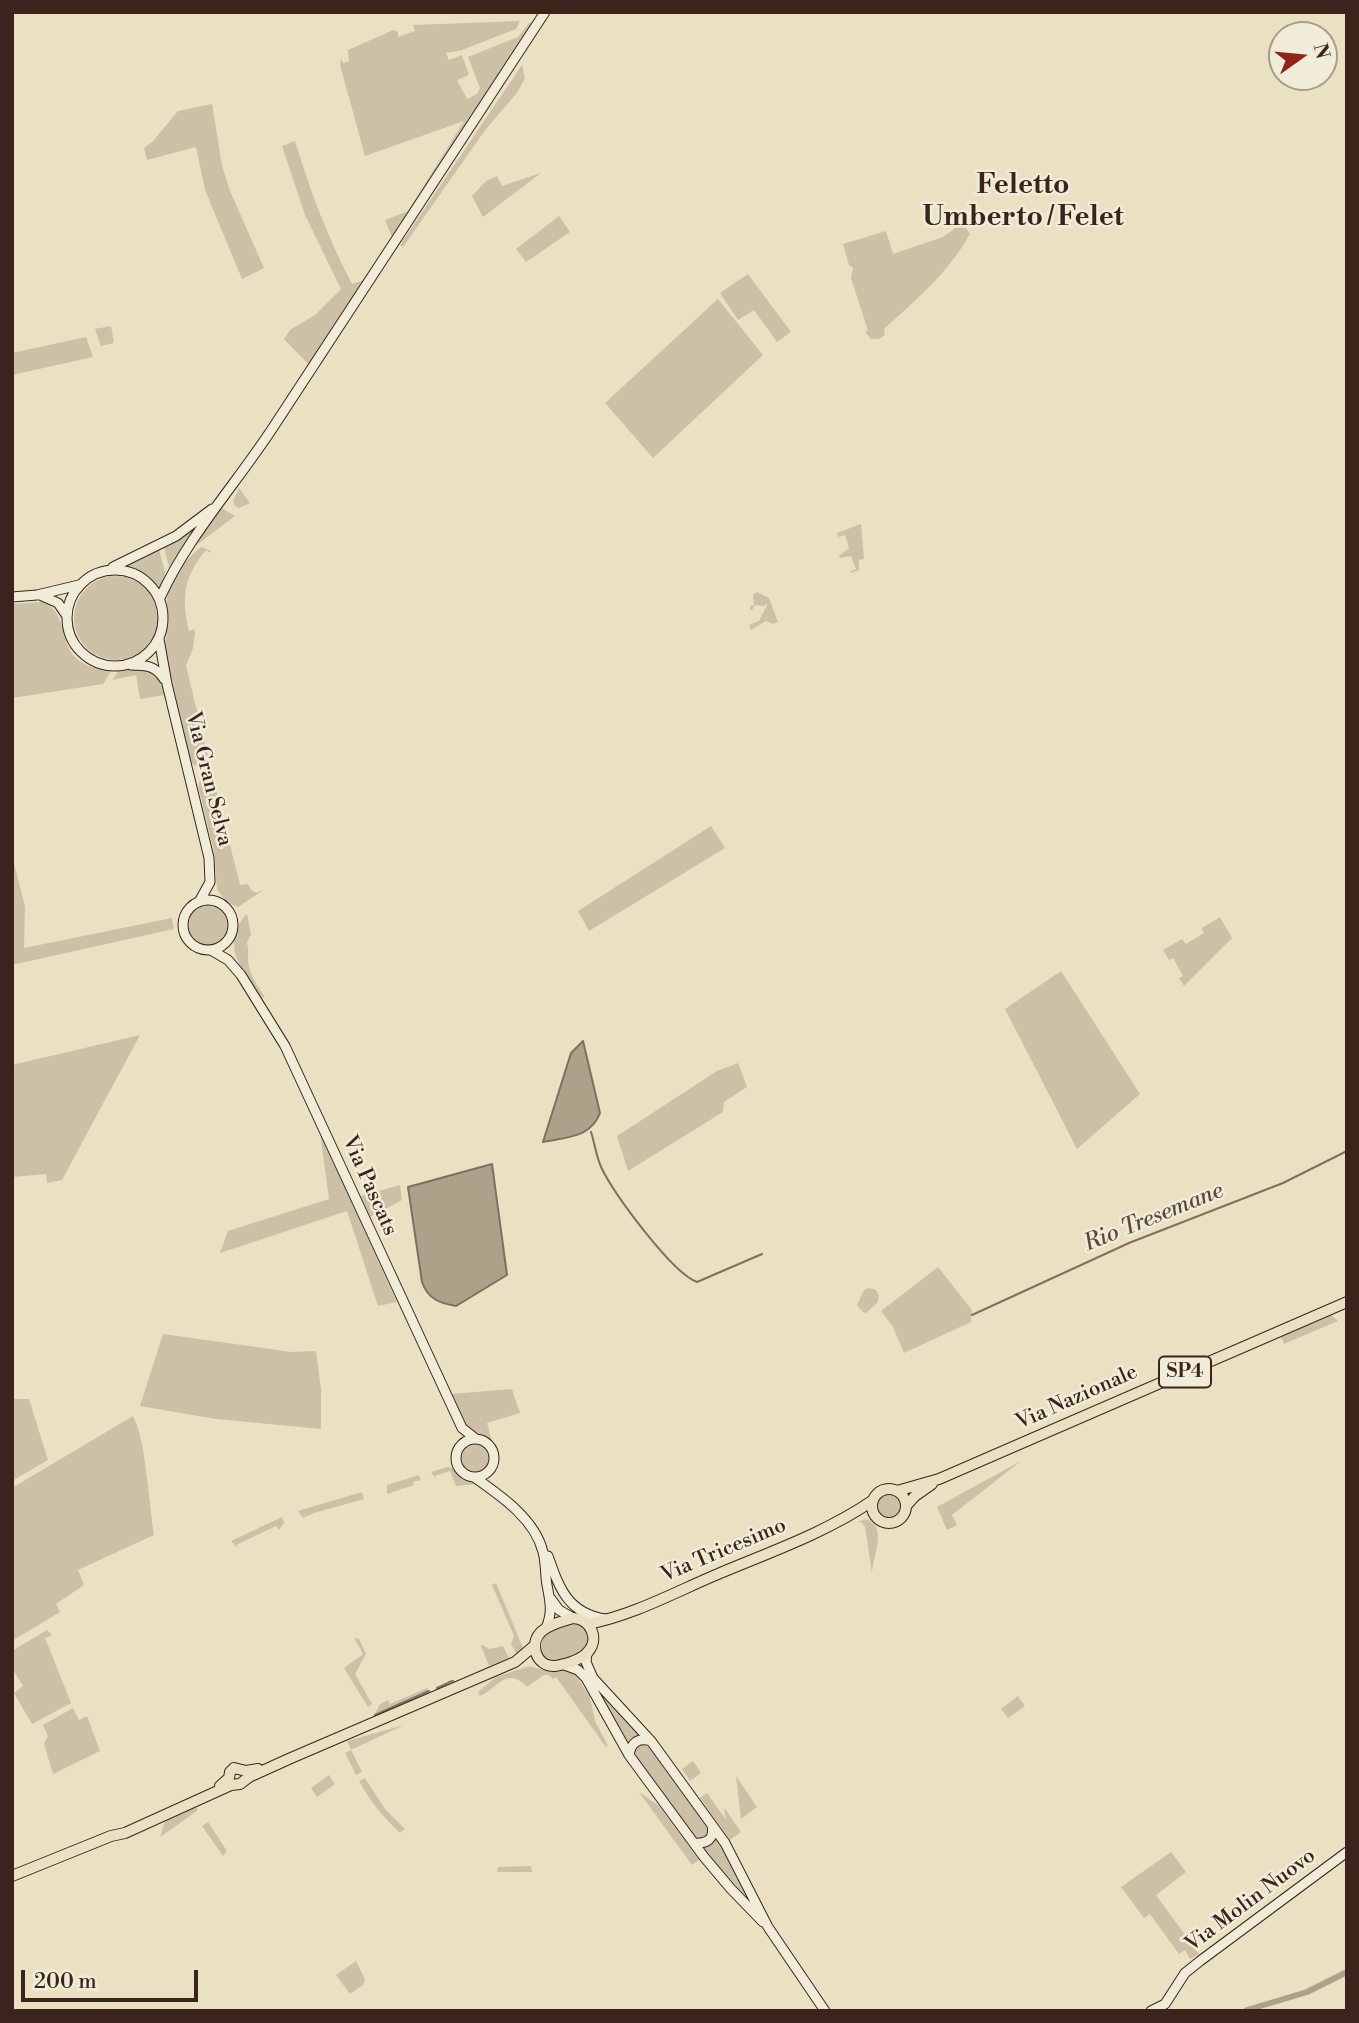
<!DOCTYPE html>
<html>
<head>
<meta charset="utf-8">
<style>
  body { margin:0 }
  #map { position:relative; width:1359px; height:2023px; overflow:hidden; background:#eae1c2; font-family:"Libre Bodoni",serif }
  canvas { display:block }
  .frame { position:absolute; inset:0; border:14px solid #3a241c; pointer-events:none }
  .north { position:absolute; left:1268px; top:21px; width:70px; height:70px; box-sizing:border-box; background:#f1ecd7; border:2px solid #a89c8c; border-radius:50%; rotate:75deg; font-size:19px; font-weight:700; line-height:28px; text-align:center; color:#3a241c }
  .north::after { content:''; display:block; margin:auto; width:24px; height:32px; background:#8f2418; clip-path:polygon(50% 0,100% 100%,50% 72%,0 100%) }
  .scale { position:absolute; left:21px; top:1970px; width:177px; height:32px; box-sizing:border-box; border:4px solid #3a241c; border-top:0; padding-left:9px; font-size:21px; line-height:24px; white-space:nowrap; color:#3a241c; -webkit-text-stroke:5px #f1ecd7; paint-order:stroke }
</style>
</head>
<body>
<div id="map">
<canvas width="1359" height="2023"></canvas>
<div class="frame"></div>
<div class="north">N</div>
<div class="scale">200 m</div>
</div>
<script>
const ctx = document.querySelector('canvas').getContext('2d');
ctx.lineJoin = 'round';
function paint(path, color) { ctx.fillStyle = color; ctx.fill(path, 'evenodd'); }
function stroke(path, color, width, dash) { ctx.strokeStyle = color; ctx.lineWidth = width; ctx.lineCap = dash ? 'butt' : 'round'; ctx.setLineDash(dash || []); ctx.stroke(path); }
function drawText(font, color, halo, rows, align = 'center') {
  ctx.font = font + ' "Libre Bodoni",serif'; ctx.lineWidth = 5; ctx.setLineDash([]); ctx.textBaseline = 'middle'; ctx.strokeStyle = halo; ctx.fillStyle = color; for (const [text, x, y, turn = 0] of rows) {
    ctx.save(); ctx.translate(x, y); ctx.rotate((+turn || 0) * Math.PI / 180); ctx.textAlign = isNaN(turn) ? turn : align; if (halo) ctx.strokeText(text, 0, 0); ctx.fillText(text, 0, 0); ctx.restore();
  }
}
paint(new Path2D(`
  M520 21 516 29 462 50 446 53 449 60 462 55 469 75 457 80 467 99 477 94 480 88 468 57 518 37 529 23 536 22 310 366 284 339 291 329 315 315 341 289 305 215 282 146 295 141C311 193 327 236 352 284L363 280 392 237 385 220 408 211 464 121 365 156 340 65 341 58 343 63 349 61 348 50 393 30 398 32V37L415 31 413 25Z
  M522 65 525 78 517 93 486 129 403 247 400 245Z
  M212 104 222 166 230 191 264 268 242 279 205 190 196 147 147 160 144 148 153 141 178 111Z
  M541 173 483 217 472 196 486 181 497 176 502 186Z
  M559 216 570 232 526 262 516 249Z
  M962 223 970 234C948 273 917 299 884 329L885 335 879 339H871L865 332 868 331 851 278 853 268 849 265 843 244 886 231 893 254 943 237Z
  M748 274 791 332 777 342 754 310 738 320 720 293Z
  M718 299 763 355 653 458 605 403Z
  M111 326 114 343 101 346 95 329Z
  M86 337 93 357 12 375V353Z
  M239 488 250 503 239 508 235 506 233 501Z
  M220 507 235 516 194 547Z
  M209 513 170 571 164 547Z
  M861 524 864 559 859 560V570L851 573V571L856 569 851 556 840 558 839 556 849 548 845 535 838 537 837 533Z
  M201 547 211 551 210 553 206 550C184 576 181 598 189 631L194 629 195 632 193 648 186 666 209 760 205 767 200 768 191 763 166 655C164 643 167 634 168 621 168 614 166 606 167 599 170 578 186 559 201 547Z
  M159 549 166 576 159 592C149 579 141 571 125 566Z
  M74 618a42 42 0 1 1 84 0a42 42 0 1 1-84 0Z
  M757 592 769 598 778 622 773 624 766 621 751 630 749 625 759 621 767 605V603L764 606 755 605 752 610H750V606L754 605 753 595Z
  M41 602C78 612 45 667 112 670L103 684 12 698V604Z
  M138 667C155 672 161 679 165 695L140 699 136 675 112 680 119 670Z
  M208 777 214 781 240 885 248 884 251 890 256 893 265 889 238 907 226 902 217 889 214 852 198 786 201 779Z
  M711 826 725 848 589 931 578 911Z
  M12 855 25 907 24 948 172 918 174 929 12 965Z
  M186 926a21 21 0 1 1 42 0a21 21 0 1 1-42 0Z
  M247 914 251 934 247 943C249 950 248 953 248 960 248 973 258 987 265 997L262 998C248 977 228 959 236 933 239 925 240 920 247 914Z
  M1220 917 1232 938 1184 986 1179 978 1183 976 1173 958 1169 960 1163 950 1182 939 1186 944 1204 933 1202 928Z
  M1061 971 1140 1094 1077 1149 1005 1009Z
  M140 1035 62 1180 47 1183 46 1174 12 1177V1065Z
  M738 1063 747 1087 724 1102 723 1112 628 1171 617 1136 717 1071Z
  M320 1133 397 1302 378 1306 347 1211 220 1253 228 1231 329 1199Z
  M400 1185 402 1200 370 1217 361 1196Z
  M938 1267 972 1310 971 1322 904 1353 893 1327 881 1311Z
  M869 1288 876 1290 879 1296 878 1302 866 1313 863 1312 857 1305 864 1290Z
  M1331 1315 1338 1321 1284 1344 1281 1336Z
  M163 1334 292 1352 316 1351 321 1389V1429L216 1419 140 1406Z
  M512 1389 520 1413 487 1423 492 1441 476 1435 465 1426 451 1394Z
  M12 1399H29L48 1460 12 1481Z
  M133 1416C146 1440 149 1505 154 1535L78 1570 84 1585 56 1604 60 1612 12 1641V1488Z
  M461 1458a14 14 0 1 1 28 0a14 14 0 1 1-28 0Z
  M1021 1461 952 1515 957 1525 947 1530 937 1507Z
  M447 1467 454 1468 477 1484 456 1486 450 1471 435 1476 436 1479 431 1472Z
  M419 1475 421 1480 413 1482 414 1485 387 1494V1485Z
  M362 1492 364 1499 314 1513 303 1518 298 1511Z
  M877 1506a12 12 0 1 1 24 0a12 12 0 1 1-24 0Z
  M282 1517 284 1523 279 1530 276 1526 236 1545 238 1549 231 1541Z
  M866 1519C888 1526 873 1556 872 1573L865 1527 861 1522H857Z
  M496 1583 524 1650 517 1655 511 1644 514 1636 492 1585Z
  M570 1623 583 1624 590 1636 585 1649C568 1659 541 1673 539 1642L546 1632Z
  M47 1630 52 1635 45 1638 71 1703 32 1724 14 1693 23 1686 12 1668V1651Z
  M354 1638 359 1639 366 1654 355 1674 372 1704 368 1707 344 1668 363 1654Z
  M483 1645 489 1649 503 1646 509 1658 489 1666 481 1646Z
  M529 1666 550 1672 566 1670 575 1674 590 1697 595 1721 608 1746 606 1747 556 1677 553 1679 549 1675H544L527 1687C506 1665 497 1689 480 1696L478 1692 496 1677Z
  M427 1688 429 1692 374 1716 380 1704 388 1700 390 1704Z
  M596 1688 641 1737 628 1746Z
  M1018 1696 1025 1706 1008 1718 1001 1709Z
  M73 1708 79 1720 87 1716 100 1751 53 1774 44 1744 48 1736 43 1725Z
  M404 1725 351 1750 362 1772 356 1775 345 1753 351 1750 347 1741Z
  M640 1744 649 1747 706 1826 708 1832 702 1840 694 1839 634 1756 635 1748Z
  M693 1761 701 1773 690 1781 682 1769Z
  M329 1775 335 1784 317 1797 311 1788Z
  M736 1776 757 1807 741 1819Z
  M365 1778 385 1809 405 1829 400 1833C383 1817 370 1801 359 1781Z
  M639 1792 659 1806 699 1860 692 1865Z
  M707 1793 726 1820 724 1807 741 1832 730 1840 700 1798Z
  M194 1808H197V1811L160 1837 165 1821Z
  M208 1822 227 1851 223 1856 202 1826Z
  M714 1836 724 1850 755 1911 700 1846Z
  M1171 1852 1186 1872 1156 1895 1199 1954 1190 1959 1185 1950 1179 1954 1150 1914 1144 1918 1121 1887Z
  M531 1866 532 1872H497L498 1867Z
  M356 1961 365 1979 363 1985 350 1994 336 1975Z`), '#ccc1a6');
const water = new Path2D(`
  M583 1041 600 1113C591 1138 566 1137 543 1142L571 1053Z
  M492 1164 507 1275 456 1306C439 1303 428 1299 422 1282L408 1187Z`);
paint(water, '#aea18a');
stroke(water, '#806f5e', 2);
stroke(new Path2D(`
  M591 1132C595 1144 596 1157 602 1169 615 1195 672 1273 697 1282L762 1254
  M972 1315 1129 1243 1283 1183 1347 1151
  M449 1682 453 1681
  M437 1688 448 1683
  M375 1715 429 1691`), '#806f5e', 2);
stroke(new Path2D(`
  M1247 2010 1307 1992 1347 1972`), '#aea18a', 6);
const secondary = new Path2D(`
  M113 567 176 536 212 509
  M67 618a48 48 0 1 1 96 0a48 48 0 1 1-96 0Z
  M42 596 58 603 67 616
  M12 597 37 595 79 585
  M160 598C188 536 237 483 274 426 364 288 455 151 545 12
  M159 639 167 684 209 858 210 882 199 902
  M131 665C146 665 156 666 164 679
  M183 925a25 25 0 1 1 50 0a25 25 0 1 1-50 0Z
  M211 950 228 960 241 975 285 1046 462 1428 476 1439
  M456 1458a19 19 0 1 1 38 0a19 19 0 1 1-38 0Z
  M474 1477C501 1496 535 1519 543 1552 546 1563 545 1574 547 1585 550 1601 553 1612 546 1628
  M548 1556C559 1587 567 1613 605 1619
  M551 1599 559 1610 573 1618
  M587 1653 586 1662 593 1678 651 1741 725 1843 768 1927 825 2011
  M562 1664 578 1670 586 1678 629 1755 704 1857 731 1889 763 1922
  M629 1755C631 1743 638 1737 651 1741
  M694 1843C707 1844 715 1839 712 1825
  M1151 2011 1165 2004 1185 1973 1200 1961 1347 1852`);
const primary = new Path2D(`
  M872 1506a17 17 0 1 1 34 0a17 17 0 1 1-34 0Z
  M897 1491 939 1479 1347 1302
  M906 1506 915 1496 932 1484
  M573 1618C591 1619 601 1640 586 1654 579 1660 565 1665 555 1666 536 1667 528 1643 542 1631 550 1624 563 1621 573 1618Z
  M588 1624C634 1615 675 1592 718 1574 770 1552 825 1533 872 1501
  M220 1786 229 1778 230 1772 234 1768 246 1771 258 1769
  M12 1876 111 1836 125 1833 231 1785 240 1784 249 1777 291 1758 515 1662 534 1646`);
stroke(secondary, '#3a241c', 11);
stroke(primary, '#3a241c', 12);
stroke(secondary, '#f1ecd7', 9);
stroke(primary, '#eae1c2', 10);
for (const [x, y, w] of [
  [1185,1372,52]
]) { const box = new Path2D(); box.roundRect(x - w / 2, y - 15.5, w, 31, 5); ctx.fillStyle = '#f1ecd7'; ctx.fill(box); stroke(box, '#3a241c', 2); }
drawText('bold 19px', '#3a241c', null, [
  ["SP4",1185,1372]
]);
drawText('21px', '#3a241c', '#f1ecd7', [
  ["Via Gran Selva",208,779,76],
  ["Via Pascats",369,1186,66],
  ["Via Nazionale",1077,1398,-24],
  ["Via Tricesimo",724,1551,-23],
  ["Via Molin Nuovo",1251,1901,-37]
]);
drawText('italic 23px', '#5d4a3d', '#f1ecd7', [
  ["Rio Tresemane",1154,1218,-22]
]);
drawText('bold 28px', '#3a241c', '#f1ecd7', [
  ["Feletto",1023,186],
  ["Umberto / Felet",1023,218]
]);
</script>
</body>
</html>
